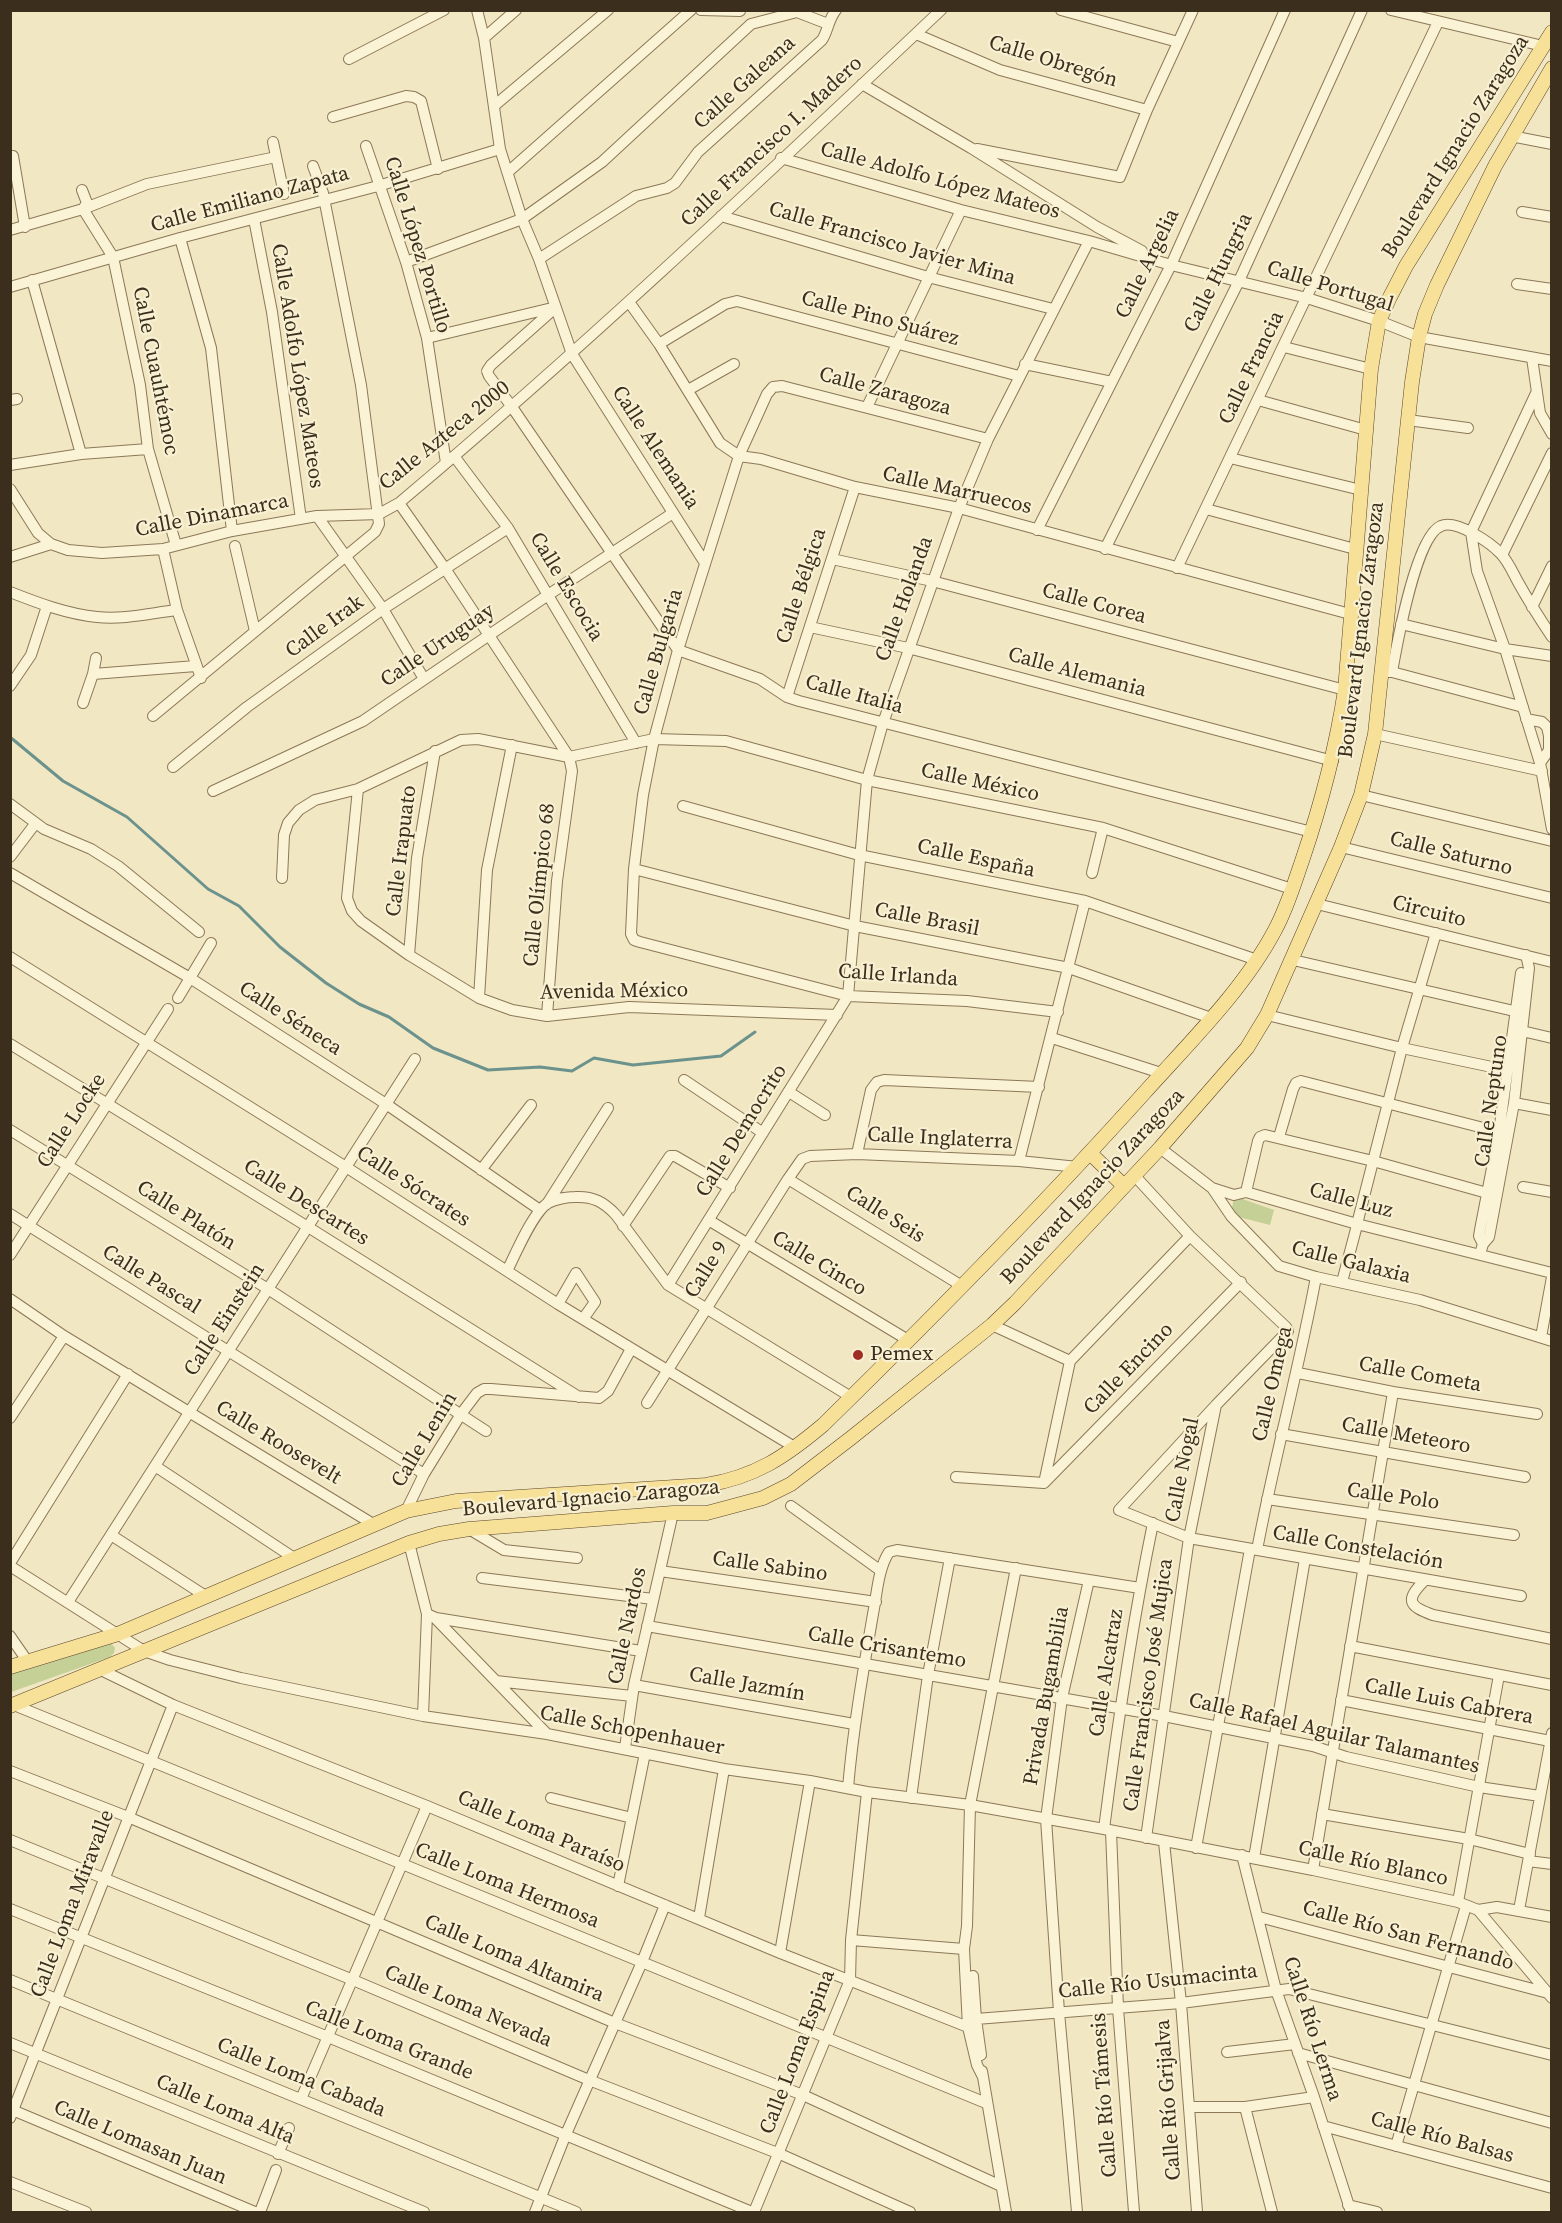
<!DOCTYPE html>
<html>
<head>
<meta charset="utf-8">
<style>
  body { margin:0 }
  #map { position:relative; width:1562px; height:2223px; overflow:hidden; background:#f1e7c2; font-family:"Source Serif 4",serif }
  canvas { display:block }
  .frame { position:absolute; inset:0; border:12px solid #3b2e1d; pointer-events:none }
</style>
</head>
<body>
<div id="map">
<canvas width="1562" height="2223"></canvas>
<div class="frame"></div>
</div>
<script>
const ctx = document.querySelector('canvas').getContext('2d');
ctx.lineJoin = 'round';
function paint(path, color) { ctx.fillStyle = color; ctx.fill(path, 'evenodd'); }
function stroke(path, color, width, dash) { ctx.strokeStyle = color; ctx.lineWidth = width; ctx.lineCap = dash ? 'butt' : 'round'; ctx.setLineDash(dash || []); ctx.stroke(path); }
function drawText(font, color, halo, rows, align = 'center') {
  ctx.font = font + ' "Source Serif 4",serif'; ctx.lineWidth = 4.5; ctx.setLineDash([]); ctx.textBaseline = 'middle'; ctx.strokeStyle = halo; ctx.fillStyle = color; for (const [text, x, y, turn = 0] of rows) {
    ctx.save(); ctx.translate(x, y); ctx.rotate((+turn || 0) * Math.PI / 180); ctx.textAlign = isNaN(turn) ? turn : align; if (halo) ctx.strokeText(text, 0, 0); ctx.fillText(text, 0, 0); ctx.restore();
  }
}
paint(new Path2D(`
  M1234 1196 1274 1210 1270 1225 1231 1215Z
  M110 1642 115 1648 114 1653 110 1657 11 1692V1672Z`), '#c4d095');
stroke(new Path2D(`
  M10 737 63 781 127 817 208 889 239 906 280 947 326 983 359 1004 389 1017 433 1048 488 1070 540 1067 572 1071 594 1058 633 1065 721 1056 755 1032`), '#6b928c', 3);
const minor = new Path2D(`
  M477 10 484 38 500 149 522 219 539 259 572 354 705 563
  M701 10 740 11
  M1061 10 1178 42
  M1391 10 1543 46
  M916 34 1000 70 1147 110
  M484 38 516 10
  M349 59 444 10
  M862 84 971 148 1097 227 1142 251
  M494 106 608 10
  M333 117 406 96 414 97 421 101 438 169
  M1511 136 1552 144
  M273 142 284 194
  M366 146 406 262 427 338 446 463
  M977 149 1120 177 1147 110 1193 10
  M13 156 25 227
  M781 158 961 210 1089 241 1171 265 1307 298 1379 321 1419 337 1552 361
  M508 172 691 10
  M82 190 87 203 83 209
  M83 209 113 257 140 385 148 449 176 545
  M1522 212 1552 217
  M721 216 928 277 1053 309
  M254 219 272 312 301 519
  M10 230 83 209 147 184 276 157
  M180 238 211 348 232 531
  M539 259 636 196 667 188 675 183 698 152 822 40C828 31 828 20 836 10
  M406 262 522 219 602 162 751 24 797 12 828 24
  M32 280 81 454
  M1517 284 1552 289
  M10 287 180 238 378 186 500 149
  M629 302 659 344 720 443 739 456 761 459 855 487 959 508 1350 614
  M555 308 491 365 487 371 489 376 512 407 678 650 760 679 787 697 799 701 1312 832
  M427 338 552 308
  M659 344 725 304 737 301 1019 376
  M1284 347 1371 369
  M1532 358 1540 413 1552 434
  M1025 364 1112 382
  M688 390 734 364
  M1537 391 1471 532 1477 571 1505 649 1540 763 1552 829
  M10 400 17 399
  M1258 400 1366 430
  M867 407 961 210
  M1408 420 1468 428
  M988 439 782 386 773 387 767 394 739 456 678 650 654 739 643 795 634 869 631 934 634 940 640 942 848 996 967 1001 1058 1012
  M454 456 508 528 636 743
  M1230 458 1361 490
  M10 465 81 454 148 449
  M10 489 38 533 51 544 68 550 102 553 163 549 232 531 317 516 379 514 399 503C586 346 763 178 941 10
  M399 503 446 570 569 757 572 771 557 881 547 1016
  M1206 509 1355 549
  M317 516 383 609 424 679
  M1037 530 1171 265 1285 10
  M235 546 255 631
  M163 549 177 610 201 678
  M1105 549 1239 281 1362 10
  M1502 555 1552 453
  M10 557 51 544
  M832 559 932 581 1345 690
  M1177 568 1438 22
  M10 592C38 603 67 614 97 617 123 620 151 613 177 610
  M1532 607 1552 566
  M1401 624 1505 649 1552 656
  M810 627 908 648 1333 761
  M1387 672H1392L1523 707
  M1392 672C1397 644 1416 536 1441 526 1456 519 1491 543 1501 554 1508 561 1513 573 1518 582 1528 600 1540 619 1552 637
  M93 674 196 666
  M10 686 31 655 47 606
  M787 697 855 487
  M83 703 93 674 96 658
  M153 716 375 532 379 524 361 385 323 193 313 166
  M1526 719 1542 722 1547 727 1549 736V750L1540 763
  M1375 734 1542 771
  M173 767 247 707 383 609 508 528
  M358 789 347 898 352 911 361 921 409 955 479 998 512 1010 547 1016 629 1007 837 1015
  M213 791 363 721 548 595 673 513
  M1361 795 1552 841
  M10 804 44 829 91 849 118 866 199 932
  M683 806 859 855 1085 901 1257 960
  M1341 847 1552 898
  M10 857 35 824
  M634 869 855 926 1069 968 1211 1018
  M10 873 190 978 386 1104 540 1210
  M1092 873 1103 828
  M282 878 284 835 288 823 299 810 315 800 358 789 461 740 478 739 569 757 654 739 726 741 867 780 1103 828 1292 889
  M1317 904 1552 962
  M409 955 417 858 435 751
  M10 957 346 1167 558 1304 796 1448
  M1293 960 1514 1011
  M178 998 211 943
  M479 998 487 870 512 745
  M1267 1015 1402 1048 1506 1070
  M1522 1031 1552 1038
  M1052 1038 1161 1073
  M10 1044 308 1227 579 1397
  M684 1080 763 1133
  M789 1092 825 1115
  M1514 1103 1552 1110
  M10 1130 268 1289 486 1431
  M1279 1137 1293 1089 1296 1083 1301 1081 1499 1132
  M1160 1148 1212 1188 1231 1216 1279 1266 1316 1277 1420 1300 1552 1341
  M857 1154 871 1090 877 1082 884 1080 1039 1087
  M1019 1161 1085 901
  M481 1170 531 1105
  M1134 1175 1190 1236 1286 1327 1288 1331 1216 1405 1189 1538 1146 1838
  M788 1179 962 1286
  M1523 1187 1552 1192
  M1212 1188 1234 1195 1246 1192 1357 1224 1552 1273
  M1246 1192 1258 1141 1260 1137 1265 1135 1373 1161 1487 1193
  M547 1204 608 1108
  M10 1214 424 1474
  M710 1221 908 1340
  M1357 1224 1402 1048 1436 933
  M623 1226 670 1156H675L730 1188
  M1483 1244 1479 1236 1480 1230 1499 1132 1521 973
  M1480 1254 1483 1244 1489 1237 1514 1103 1529 968 1526 955
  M10 1255 168 1009
  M507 1271C515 1255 533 1212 548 1203 555 1199 567 1197 575 1197 593 1196 604 1202 616 1215L668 1285 851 1397
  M1342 1282 1356 1229
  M668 1285 848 996 867 780 883 723 959 508 988 439 1089 241
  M10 1299 64 1336 373 1524
  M558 1304 576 1273 595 1302 583 1319
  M992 1325 1070 1361
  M1541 1337 1552 1277
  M1070 1361 1190 1236
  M1298 1373 1393 1392 1537 1414
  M647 1403 788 1179 802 1159 810 1156 857 1154 1019 1161 1078 1167
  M1216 1405 1119 1510 1189 1538 1521 1596
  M10 1418 64 1336
  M1281 1434 1525 1477
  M155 1466 294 1558
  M956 1477 1044 1483
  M1044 1483 1241 1282
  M1044 1483 1070 1361
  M1267 1499 1514 1535
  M791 1506 881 1571
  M406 1511 424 1474 461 1414 477 1393 484 1389H491L599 1398 608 1391 631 1349
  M469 1529 504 1550 577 1558
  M111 1535 207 1597
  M409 1543 427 1614 423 1716
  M1257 1550C1274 1459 1299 1369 1316 1277
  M10 1563 128 1374
  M10 1566 144 1651 170 1660 241 1678 423 1716 547 1734 724 1769 810 1781 867 1792 970 1805 1104 1829 1313 1870 1458 1902 1478 1910 1552 1998
  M660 1571 876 1602
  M482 1578 653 1599
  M1425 1580C1405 1600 1408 1606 1433 1615L1552 1639
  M68 1602 415 1059
  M427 1614 436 1618 641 1651
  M436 1619 547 1734
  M647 1626 1164 1716 1313 1746 1346 1757 1479 1787 1540 1796
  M10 1636 28 1662
  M1350 1646 1552 1685
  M101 1670 173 1705 427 1806 780 1953 968 2027
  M496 1681 632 1696
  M634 1685 854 1724
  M1341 1700 1550 1741
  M14 1705 986 2103
  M625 1748 634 1685 673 1513
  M10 1771 128 1817 615 2023 803 2095 1001 2186
  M848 1788C853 1729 863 1672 873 1614 877 1594 878 1569 889 1552L897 1550 1140 1588
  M551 1798 632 1818
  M911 1798 928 1675 950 1558
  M1322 1814 1469 1839 1530 1854
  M1104 1829C1117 1727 1132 1625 1153 1523
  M1111 1831 1118 2008 1134 2212
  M10 1840 353 1980 589 2080 780 2154 910 2212
  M1164 1842 1181 2003 1197 2212
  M1196 1848 1250 1549
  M1242 1855 1276 1990 1314 2097 1351 2212
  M1254 1858 1305 1559
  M1528 1861 1552 1864
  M1313 1870 1393 1392
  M618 1886 645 1753
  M1458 1902 1499 1675
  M10 1909 328 2037 752 2212
  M1478 1910 1497 1907 1552 1917
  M1519 1910 1552 1733
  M1259 1917 1548 1993
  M699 1918 724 1769
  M851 1940 964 1949
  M780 1953 810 1781
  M973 1976 976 2019 981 2055
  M10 1980 576 2212
  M976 2019 1181 2003 1289 1989 1552 2055
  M10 2043 424 2212
  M1227 2052 1295 2044
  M1298 2053 1552 2123
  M982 2071 1006 2212
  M982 2075 977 2065 968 2027 964 1949 967 1926 970 1805 1016 1568
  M301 2099 427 1806
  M1189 2107H1245L1314 2097
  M1245 2107 1272 2212
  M10 2109 255 2212
  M10 2118 173 1705
  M1323 2126 1552 2188
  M1396 2146 1466 1906
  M278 2154 289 2128
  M10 2182 86 2212
  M1348 2205 1377 2212
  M260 2212 276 2170
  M535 2212 566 2134 642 1962 665 1905
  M754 2212 850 1980 851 1940 867 1792
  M1077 2212 1059 2012 1046 1819 1062 1698 1089 1580`);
const major = new Path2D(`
  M1090 1153 1124 1186
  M10 1667 118 1634 406 1511 456 1501 706 1485C755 1477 785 1457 823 1425 933 1317 1042 1207 1145 1092 1190 1042 1244 989 1275 930 1287 908 1294 884 1302 861 1321 805 1336 749 1345 690L1371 369 1379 321 1390 297 1406 266 1552 32
  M10 1706 409 1543 439 1534 469 1529 673 1513H707L763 1498 791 1484 851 1438 992 1325 1015 1303 1160 1148 1247 1048 1267 1015 1341 847 1361 795 1375 734 1412 382 1419 337 1425 314 1437 285 1495 166 1552 68`);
stroke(minor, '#8c7858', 12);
stroke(major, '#5a452c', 15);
stroke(minor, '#fbf3d6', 10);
stroke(major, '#f7e198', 14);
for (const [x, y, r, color] of [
  [858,1355,6,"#9f2d24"]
]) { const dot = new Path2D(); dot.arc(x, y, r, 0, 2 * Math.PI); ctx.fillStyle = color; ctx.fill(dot); stroke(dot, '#f8f0d2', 2); }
drawText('21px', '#3b2e1d', '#f8f0d2', [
  ["Calle Obregón",1053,62,17],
  ["Calle Galeana",745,83,-42],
  ["Calle Francisco I. Madero",772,142,-43],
  ["Boulevard Ignacio Zaragoza",1456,147,-58],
  ["Calle Adolfo López Mateos",940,181,15],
  ["Calle Emiliano Zapata",250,200,-15],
  ["Calle Francisco Javier Mina",892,244,16],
  ["Calle López Portillo",417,245,73],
  ["Calle Argelia",1148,264,-64],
  ["Calle Hungria",1219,273,-64],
  ["Calle Portugal",1330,287,17],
  ["Calle Pino Suárez",880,319,15],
  ["Calle Adolfo López Mateos",297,366,81],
  ["Calle Francia",1252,368,-64],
  ["Calle Cuauhtémoc",155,371,79],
  ["Calle Zaragoza",885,392,15],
  ["Calle Azteca 2000",445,436,-39],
  ["Calle Alemania",655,448,57],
  ["Calle Marruecos",957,491,13],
  ["Calle Dinamarca",212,516,-11],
  ["Calle Bélgica",802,586,-72],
  ["Calle Escocia",566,587,59],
  ["Calle Holanda",905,599,-70],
  ["Calle Corea",1094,604,15],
  ["Calle Irak",325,627,-36],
  ["Boulevard Ignacio Zaragoza",1362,630,-83],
  ["Calle Uruguay",438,646,-34],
  ["Calle Bulgaria",659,652,-74],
  ["Calle Alemania",1077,673,15],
  ["Calle Italia",854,695,15],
  ["Calle México",980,783,12],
  ["Calle Irapuato",402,851,-83],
  ["Calle Saturno",1451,854,14],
  ["Calle España",976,859,12],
  ["Calle Olímpico 68",540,885,-84],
  ["Circuito",1429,912,14],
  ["Calle Brasil",927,920,11],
  ["Calle Irlanda",898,976,4],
  ["Avenida México",614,992,-1],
  ["Calle Séneca",290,1019,33],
  ["Calle Neptuno",1492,1101,-82],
  ["Calle Locke",72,1121,-57],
  ["Calle Democrito",742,1131,-58],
  ["Calle Inglaterra",940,1139,3],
  ["Calle Sócrates",413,1187,33],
  ["Boulevard Ignacio Zaragoza",1093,1187,-47],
  ["Calle Luz",1351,1201,15],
  ["Calle Descartes",306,1203,32],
  ["Calle Seis",885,1215,32],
  ["Calle Platón",186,1216,32],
  ["Calle Galaxia",1351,1263,14],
  ["Calle Cinco",819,1264,31],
  ["Calle 9",707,1270,-58],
  ["Calle Pascal",151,1280,32],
  ["Calle Einstein",225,1320,-57],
  ["Calle Encino",1129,1369,-46],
  ["Calle Cometa",1420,1375,10],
  ["Calle Omega",1273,1384,-77],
  ["Calle Meteoro",1406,1436,10],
  ["Calle Lenin",425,1440,-59],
  ["Calle Roosevelt",278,1443,31],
  ["Calle Nogal",1183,1470,-79],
  ["Calle Polo",1393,1497,8],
  ["Boulevard Ignacio Zaragoza",591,1499,-5],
  ["Calle Constelación",1358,1548,10],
  ["Calle Sabino",770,1567,8],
  ["Calle Nardos",628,1626,-78],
  ["Calle Crisantemo",887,1648,10],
  ["Calle Alcatraz",1107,1673,-81],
  ["Calle Jazmín",747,1685,10],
  ["Calle Francisco José Mujica",1149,1685,-82],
  ["Privada Bugambilia",1047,1696,-80],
  ["Calle Luis Cabrera",1449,1702,11],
  ["Calle Schopenhauer",632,1731,11],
  ["Calle Rafael Aguilar Talamantes",1334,1734,13],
  ["Calle Loma Paraíso",541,1832,23],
  ["Calle Río Blanco",1373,1864,12],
  ["Calle Loma Hermosa",507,1886,22],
  ["Calle Loma Miravalle",73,1904,-69],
  ["Calle Río San Fernando",1408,1936,15],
  ["Calle Loma Altamira",514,1959,23],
  ["Calle Río Usumacinta",1158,1982,-6],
  ["Calle Loma Nevada",468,2007,23],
  ["Calle Río Lerma",1312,2029,72],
  ["Calle Loma Grande",389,2041,22],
  ["Calle Loma Espina",798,2052,-69],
  ["Calle Loma Cabada",301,2078,22],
  ["Calle Río Támesis",1105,2095,-94],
  ["Calle Río Grijalva",1169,2100,-94],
  ["Calle Loma Alta",225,2110,23],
  ["Calle Río Balsas",1442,2138,15],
  ["Calle Lomasan Juan",140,2143,23]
]);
drawText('21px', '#3b2e1d', '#f8f0d2', [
  ["Pemex",870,1355]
], 'left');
</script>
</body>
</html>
